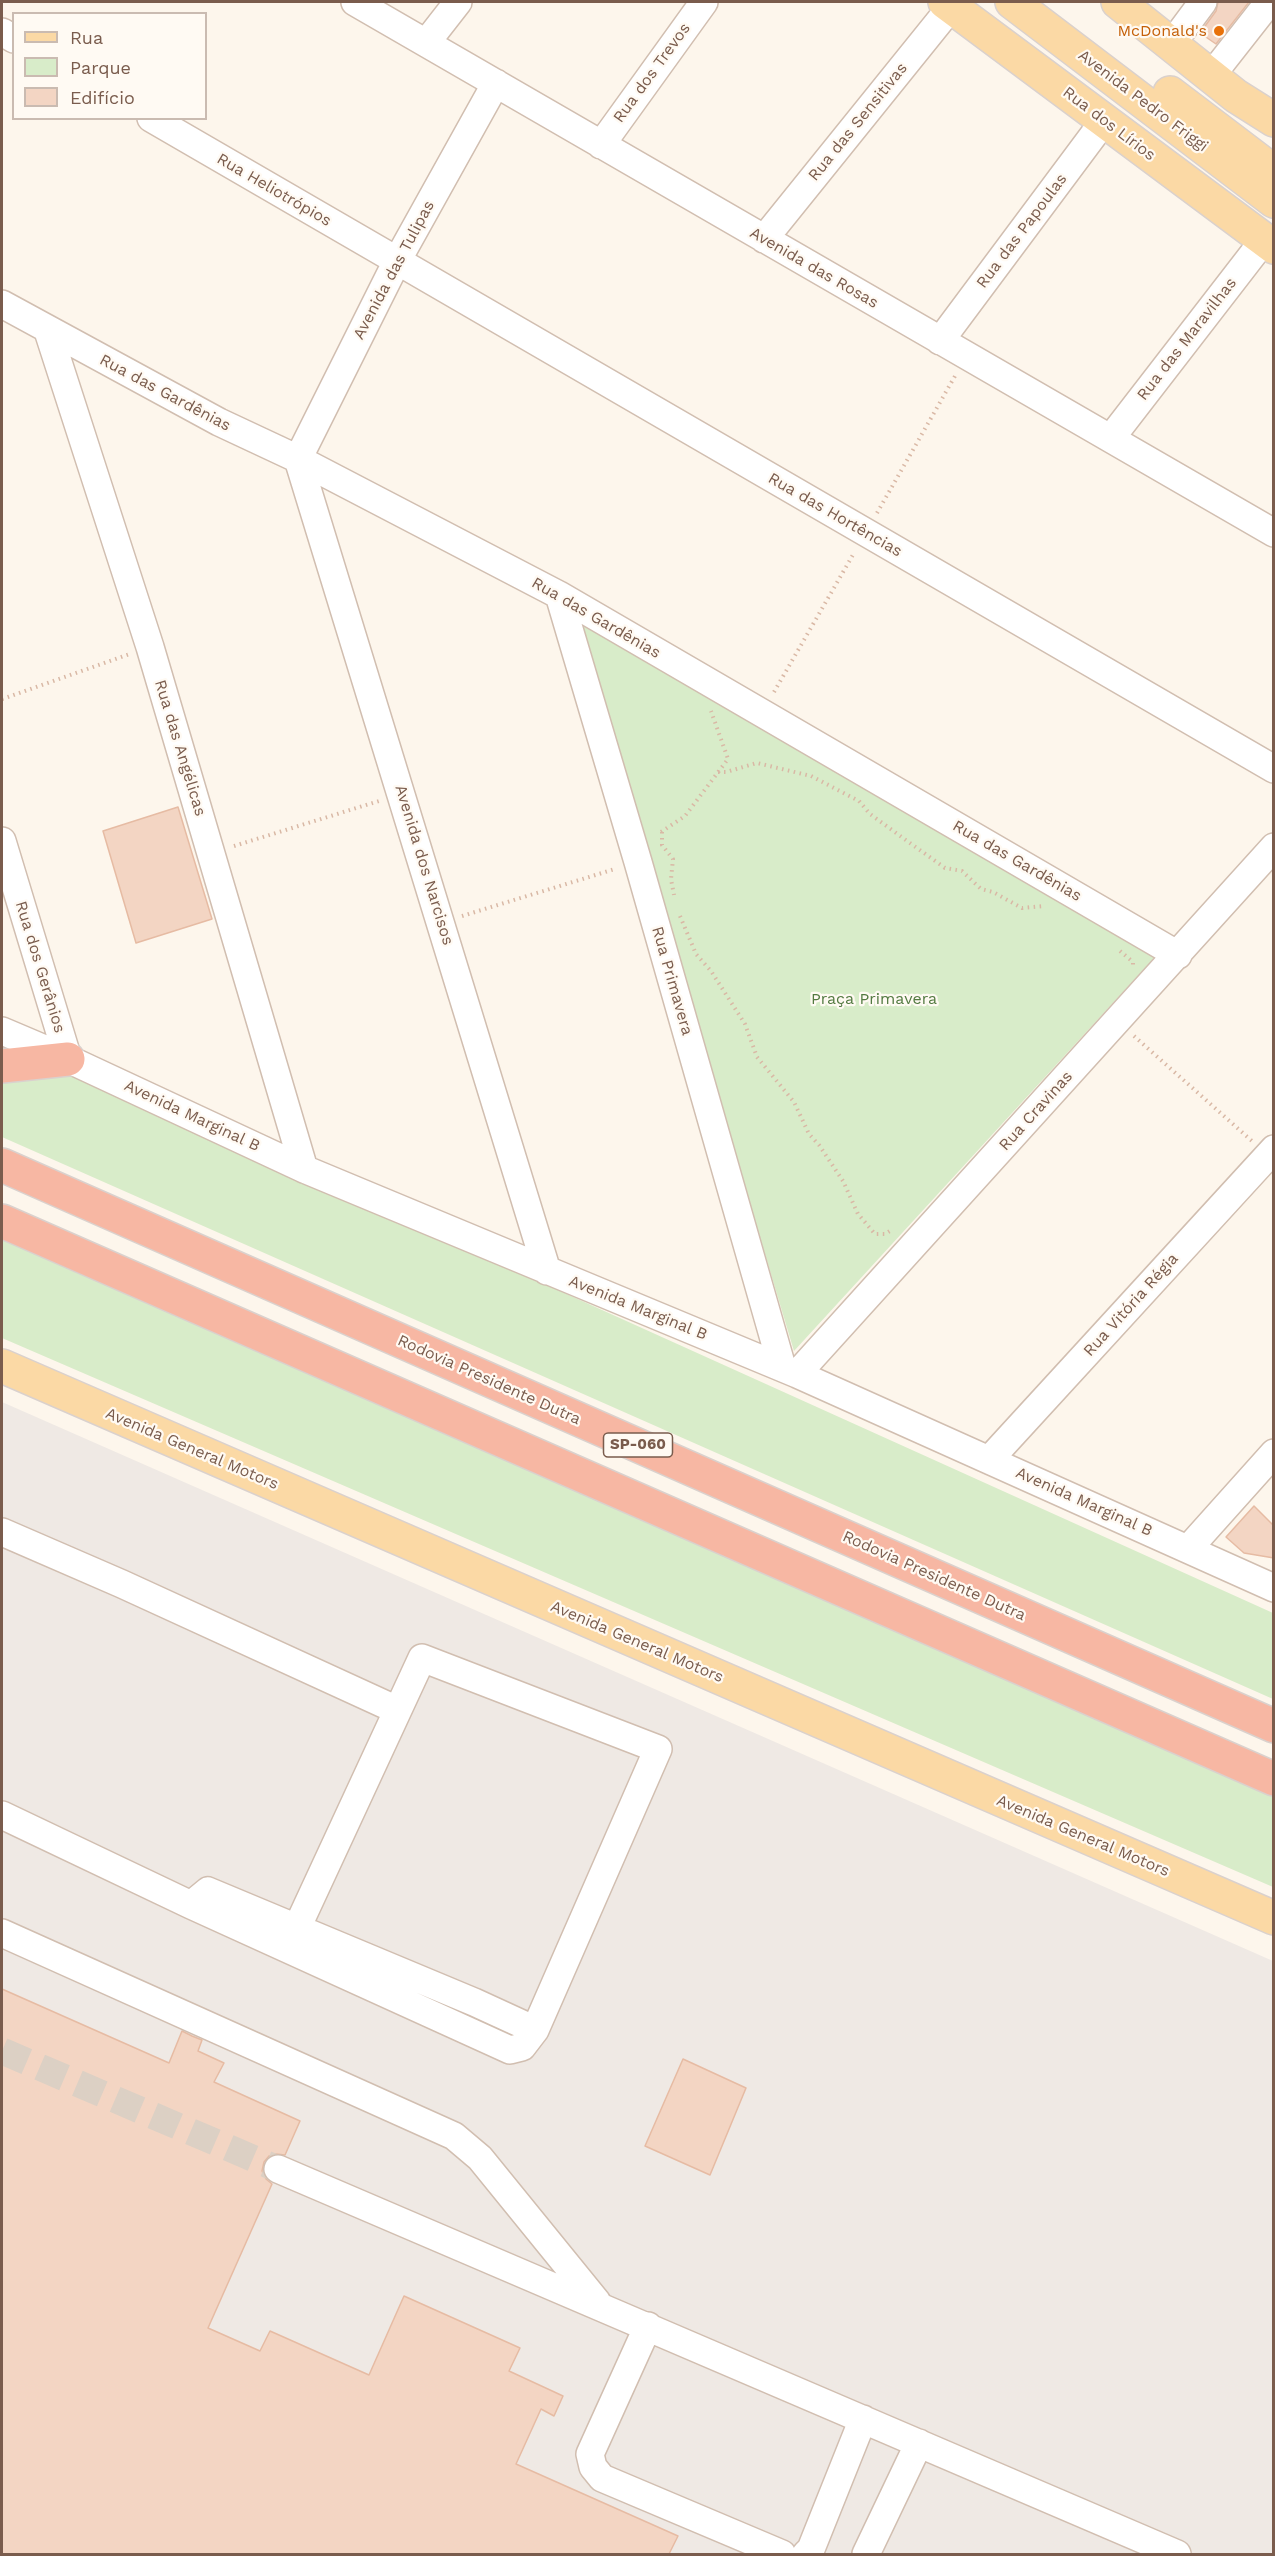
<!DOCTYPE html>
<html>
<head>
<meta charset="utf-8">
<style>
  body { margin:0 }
  #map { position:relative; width:1275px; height:2556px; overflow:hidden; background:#fdf6ec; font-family:"Work Sans",sans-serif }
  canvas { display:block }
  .frame { position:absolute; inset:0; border:3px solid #7a5c4d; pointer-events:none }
  .legend { position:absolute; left:12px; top:12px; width:195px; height:108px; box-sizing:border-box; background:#fffaf3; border:2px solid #cabbb1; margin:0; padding:8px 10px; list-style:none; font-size:18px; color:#7a5c4d }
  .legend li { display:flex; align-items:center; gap:12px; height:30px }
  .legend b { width:30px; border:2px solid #cabbb1 }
</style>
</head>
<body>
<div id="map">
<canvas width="1275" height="2556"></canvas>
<div class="frame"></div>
<ul class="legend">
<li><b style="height:8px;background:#fbd9a5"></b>Rua</li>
<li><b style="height:16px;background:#d8ecc9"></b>Parque</li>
<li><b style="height:16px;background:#f3d5c3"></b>Edifício</li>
</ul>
</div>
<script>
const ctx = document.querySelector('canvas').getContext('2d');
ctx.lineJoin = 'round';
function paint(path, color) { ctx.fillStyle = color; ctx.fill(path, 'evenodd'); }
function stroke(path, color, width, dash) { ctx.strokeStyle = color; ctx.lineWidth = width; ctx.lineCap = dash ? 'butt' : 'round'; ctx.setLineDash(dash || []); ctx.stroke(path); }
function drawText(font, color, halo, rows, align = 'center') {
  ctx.font = font + ' "Work Sans",sans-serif'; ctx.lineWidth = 4.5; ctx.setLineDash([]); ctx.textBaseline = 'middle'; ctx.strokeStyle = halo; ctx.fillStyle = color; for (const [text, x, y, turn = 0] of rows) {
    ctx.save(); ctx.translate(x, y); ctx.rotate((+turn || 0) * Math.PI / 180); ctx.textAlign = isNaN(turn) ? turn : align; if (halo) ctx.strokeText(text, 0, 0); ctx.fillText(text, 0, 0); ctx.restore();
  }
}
paint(new Path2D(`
  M2 1402 1273 1961V2554H2Z`), '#efe9e4');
paint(new Path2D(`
  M575 620 1155 957 794 1351Z
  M75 1072 1273 1613V1699L2 1137V1077Z
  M2 1238 1273 1797V1887L2 1338Z`), '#d8ecc9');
const building = new Path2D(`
  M1218 2H1249L1216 44 1200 33 1216 11Z
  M178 807 212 919 136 943 103 831Z
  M1254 1506 1274 1526V1558L1244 1553 1226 1537Z
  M2 1989 169 2063 182 2031 192 2036 202 2040 198 2051 224 2063 214 2082 300 2121 285 2155 276 2154 269 2156 264 2162 262 2171 266 2179 272 2184 208 2328 260 2351 270 2331 369 2375 404 2296 520 2348 509 2371 563 2396 554 2416 541 2409 516 2464 678 2536 669 2554H2Z
  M683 2059 746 2088 710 2175 645 2146Z`);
paint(building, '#f3d5c3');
stroke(building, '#e6bba3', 1.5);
stroke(new Path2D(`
  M2 2051 278 2169`), '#dcd0c4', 27, [27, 14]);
const minor = new Path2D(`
  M355 2 1274 533
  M2 32 14 39
  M426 43 458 2
  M1171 45 1203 2
  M1211 76 1269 2
  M496 83 397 261 298 459 547 1271
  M151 118 1274 769
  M601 145 704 2
  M764 239 955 2
  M2 304 219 422 298 459 559 595 1178 955
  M48 331 150 647 304 1169
  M940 341 1104 121
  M1111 438 1264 240
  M559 595 638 862 782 1367
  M2 841 68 1059
  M2 1031 68 1059 304 1169 797 1374 1274 1588
  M797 1374 1274 847
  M989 1460 1274 1149
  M2 1532 122 1584 397 1710
  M1188 1549 1274 1453
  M2 1815 191 1905 510 2050 522 2047 535 2030 658 1749 422 1658 296 1930
  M191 1905 208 1891 474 2002 535 2030
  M2 1933 454 2136 480 2158 597 2302
  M278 2169 1177 2554
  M648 2326 590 2454 593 2467 602 2478 782 2554
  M806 2554 811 2549 863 2419
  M866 2554 919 2443`);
const major = new Path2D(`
  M945 2 1274 247
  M1012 2 1274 201
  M1118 2 1236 96 1274 120
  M1170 93 1274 172
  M2 1366 1274 1918`);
const highway = new Path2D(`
  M2 1066 68 1059
  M2 1165 1274 1726
  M2 1221 1274 1779`);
stroke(minor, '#d1beb0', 30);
stroke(major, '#dad1cd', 36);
stroke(highway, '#dad1cd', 36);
stroke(new Path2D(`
  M877 513 955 376
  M774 692 854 553
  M2 699 130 654
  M718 772H726L757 763 811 776 859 801 870 814 903 838 945 868 962 871 981 889 993 892 1022 908 1044 906
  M661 832 685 816 728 759 711 711
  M662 832V845L673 859 671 879 674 895
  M234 846 379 801
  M462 916 615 869
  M680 916 696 954 711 971 745 1024 757 1057 794 1102 809 1134 819 1145 843 1181 858 1214 875 1234H885L893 1229
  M1120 951 1133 962V968
  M1134 1036 1252 1141`), '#d9b8a5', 4, [1.5, 4.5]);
stroke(minor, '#fff', 27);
stroke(major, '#fbd9a5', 33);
stroke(highway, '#f7b7a3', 33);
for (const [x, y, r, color] of [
  [1219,31,6,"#e8710a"]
]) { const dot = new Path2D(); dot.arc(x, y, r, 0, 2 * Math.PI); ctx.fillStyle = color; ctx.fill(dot); stroke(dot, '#fffaf3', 2); }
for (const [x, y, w] of [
  [638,1445,69]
]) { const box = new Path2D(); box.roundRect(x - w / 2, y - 12, w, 24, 4.5); ctx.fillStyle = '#fffaf3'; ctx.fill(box); stroke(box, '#7a5c4d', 1.5); }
drawText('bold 15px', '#7a5c4d', null, [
  ["SP-060",638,1445]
]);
drawText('16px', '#c56008', '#fffaf3', [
  ["McDonald's",1207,31]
], 'right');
drawText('16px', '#7a5c4d', '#fffaf3', [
  ["Rua dos Trevos",652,73,-54],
  ["Avenida Pedro Friggi",1143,101,37],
  ["Rua das Sensitivas",858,122,-51],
  ["Rua dos Lírios",1109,124,37],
  ["Rua Heliotrópios",274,190,30],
  ["Rua das Papoulas",1022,231,-53],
  ["Avenida das Rosas",814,268,30],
  ["Avenida das Tulipas",394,270,-62],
  ["Rua das Maravilhas",1187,339,-52],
  ["Rua das Gardênias",165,393,28],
  ["Rua das Hortências",835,515,30],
  ["Rua das Gardênias",596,618,30],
  ["Rua das Angélicas",180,748,73],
  ["Rua das Gardênias",1017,861,30],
  ["Avenida dos Narcisos",424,865,73],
  ["Rua dos Gerânios",40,967,73],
  ["Rua Primavera",672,981,74],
  ["Rua Cravinas",1036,1111,-48],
  ["Avenida Marginal B",192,1116,25],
  ["Rua Vitória Régia",1131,1305,-48],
  ["Avenida Marginal B",638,1308,22],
  ["Rodovia Presidente Dutra",489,1380,24],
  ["Avenida General Motors",192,1449,23],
  ["Avenida Marginal B",1084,1502,24],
  ["Rodovia Presidente Dutra",934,1576,24],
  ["Avenida General Motors",637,1642,23],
  ["Avenida General Motors",1083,1836,23]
]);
drawText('16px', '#537a41', '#fffaf3', [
  ["Praça Primavera",874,999]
]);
</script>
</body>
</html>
